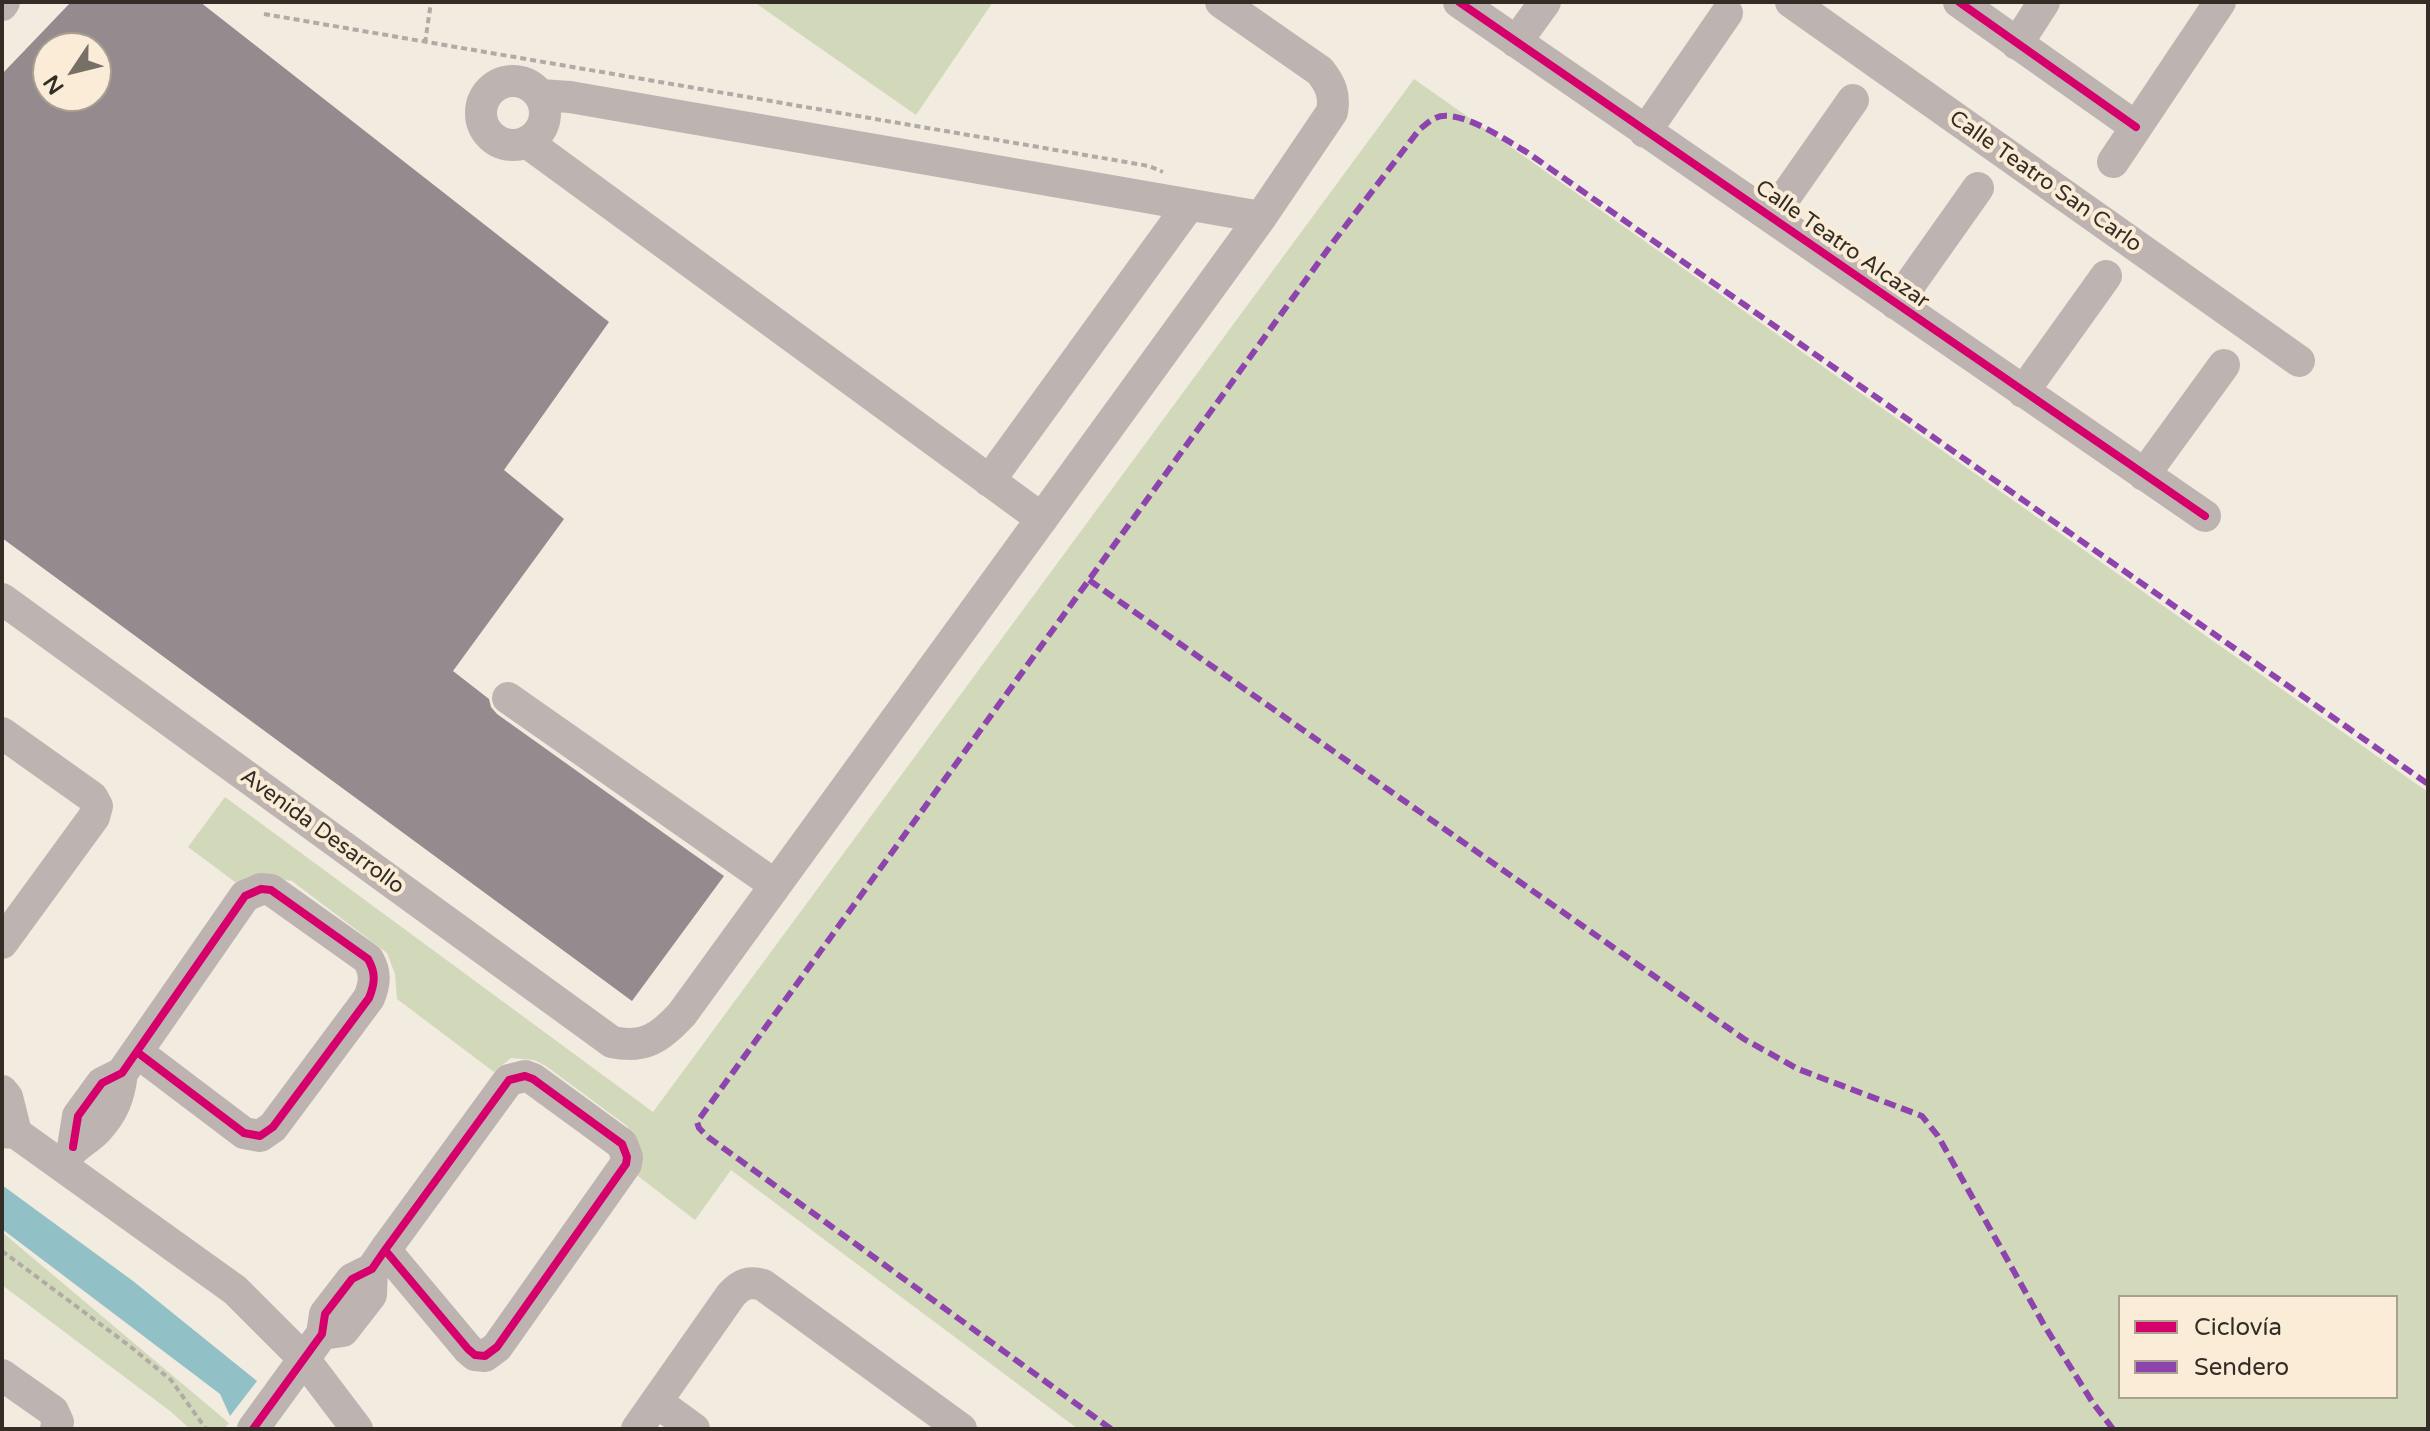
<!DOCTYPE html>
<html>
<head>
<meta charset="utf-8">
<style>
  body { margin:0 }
  #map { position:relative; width:2430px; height:1431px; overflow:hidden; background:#f2ebdf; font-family:"Varela Round",sans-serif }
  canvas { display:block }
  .frame { position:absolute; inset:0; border:4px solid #332d25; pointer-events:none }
  .legend { position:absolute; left:2118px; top:1295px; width:280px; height:104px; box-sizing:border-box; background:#faecd7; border:2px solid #aaa090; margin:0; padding:10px 14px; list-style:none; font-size:24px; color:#332d25 }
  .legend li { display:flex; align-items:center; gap:16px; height:40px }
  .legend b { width:40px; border:2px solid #aaa090 }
  .north { position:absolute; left:32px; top:32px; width:80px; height:80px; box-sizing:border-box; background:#faecd7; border:2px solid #aaa090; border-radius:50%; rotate:235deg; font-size:22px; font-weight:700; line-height:32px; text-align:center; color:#332d25 }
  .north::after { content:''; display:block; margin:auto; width:28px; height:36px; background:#767066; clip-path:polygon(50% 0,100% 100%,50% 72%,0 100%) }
</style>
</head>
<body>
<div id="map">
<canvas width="2430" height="1431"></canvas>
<div class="frame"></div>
<ul class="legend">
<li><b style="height:10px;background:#d6006c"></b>Ciclovía</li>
<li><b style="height:10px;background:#8e44ad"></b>Sendero</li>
</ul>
<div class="north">N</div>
</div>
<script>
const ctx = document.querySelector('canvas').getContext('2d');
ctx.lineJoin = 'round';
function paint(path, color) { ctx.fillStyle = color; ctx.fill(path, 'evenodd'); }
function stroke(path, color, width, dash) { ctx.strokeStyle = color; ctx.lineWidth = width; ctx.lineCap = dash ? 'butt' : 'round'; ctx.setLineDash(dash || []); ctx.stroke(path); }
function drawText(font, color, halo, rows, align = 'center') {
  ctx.font = font + ' "Varela Round",sans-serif'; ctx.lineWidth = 8; ctx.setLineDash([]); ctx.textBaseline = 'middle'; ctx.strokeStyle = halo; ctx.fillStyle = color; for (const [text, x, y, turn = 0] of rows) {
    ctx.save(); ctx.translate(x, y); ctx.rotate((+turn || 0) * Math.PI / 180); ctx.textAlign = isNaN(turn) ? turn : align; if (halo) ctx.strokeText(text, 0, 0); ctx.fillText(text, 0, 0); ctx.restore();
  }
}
paint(new Path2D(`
  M754 2H993L916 115Z
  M1414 79 2428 792V1429H1078L731 1170 695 1220 638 1176C642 1159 636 1141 627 1126L546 1066 534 1060 511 1058 494 1072 397 999 395 974 387 953 292 881 265 877 239 885 188 847 225 797 653 1112ZM2120 1297H2396V1397H2120Z
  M2 1232 229 1423 224 1429H190L170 1411 2 1285Z`), '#d2d9bb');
paint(new Path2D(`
  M2 1185 133 1281 257 1381 230 1416 220 1394 2 1229Z`), '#91c1c6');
paint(new Path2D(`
  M71 2H200L609 322 504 470 564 519 453 671 489 699 491 707 497 714 724 876 632 1001 2 538V74ZM48 48H96V96H48Z`), '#938b8e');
stroke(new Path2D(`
  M264 14 1149 166 1163 172
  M425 43 431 2
  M2 1251 131 1347 171 1380 206 1429`), '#b1aaa6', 4, [6, 4]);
stroke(new Path2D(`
  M1459 2 2205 516
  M1791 2 2299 361
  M1959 2 2136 127
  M2 5 4 2
  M1516 42 1545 2
  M2017 44 2044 2
  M481 113a32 32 0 1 1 64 0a32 32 0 1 1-64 0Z
  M540 95 570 97 1261 217
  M1645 132 1727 13
  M528 143 1042 519
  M2113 162 2220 2
  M1771 217 1853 100
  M1896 304 1978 188
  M2023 392 2106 276
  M2144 475 2224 365
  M989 481 1189 205
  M2 599 612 1042C644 1049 660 1038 682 1014L1261 217 1332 112C1335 95 1331 85 1320 71L1221 2
  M508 698 775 885
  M2 733 92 797 97 806 94 817 2 943
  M2 1091 7 1097 16 1133
  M2 1132 16 1133 235 1290 304 1359 357 1429
  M73 1147 78 1116 102 1083 122 1073 245 896 261 889 271 890 368 959C376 973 375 983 369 998L273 1127 260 1136 244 1133 137 1052
  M67 1157C75 1145 86 1141 96 1131 113 1113 119 1098 122 1073
  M322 1334 343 1331 371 1295 372 1269
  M2 1375 53 1411 58 1422 56 1429
  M657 1402 694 1429
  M253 1429 322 1334 325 1314 352 1279 372 1269 385 1250 509 1080 525 1076 533 1079 622 1144 627 1157 626 1164 497 1347 485 1356 475 1355 468 1349 385 1250
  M637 1429 731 1295C741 1284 748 1281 763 1285L961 1429`), '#bdb4b2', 32);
stroke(new Path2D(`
  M1089 580 1744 1039 1798 1069 1922 1116 1938 1136 2044 1325 2093 1403 2113 1429
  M1111 1429 708 1137 699 1128 697 1122 1334 241 1419 130C1424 126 1429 121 1435 118 1459 107 1507 141 1528 153L2428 784`), '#8e44ad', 6, [12, 6]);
stroke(new Path2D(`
  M1459 2 2205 516
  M1959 2 2136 127
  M73 1147 78 1116 102 1083 122 1073 245 896 261 889 271 890 368 959C376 973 375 983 369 998L273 1127 260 1136 244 1133 137 1052
  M253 1429 322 1334 325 1314 352 1279 372 1269 385 1250 509 1080 525 1076 533 1079 622 1144 627 1157 626 1164 497 1347 485 1356 475 1355 468 1349 385 1250`), '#d6006c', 8);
drawText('22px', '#332d25', '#faecd7', [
  ["Calle Teatro San Carlo",2045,182,35],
  ["Calle Teatro Alcazar",1842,245,35],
  ["Avenida Desarrollo",322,832,36]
]);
</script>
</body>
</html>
